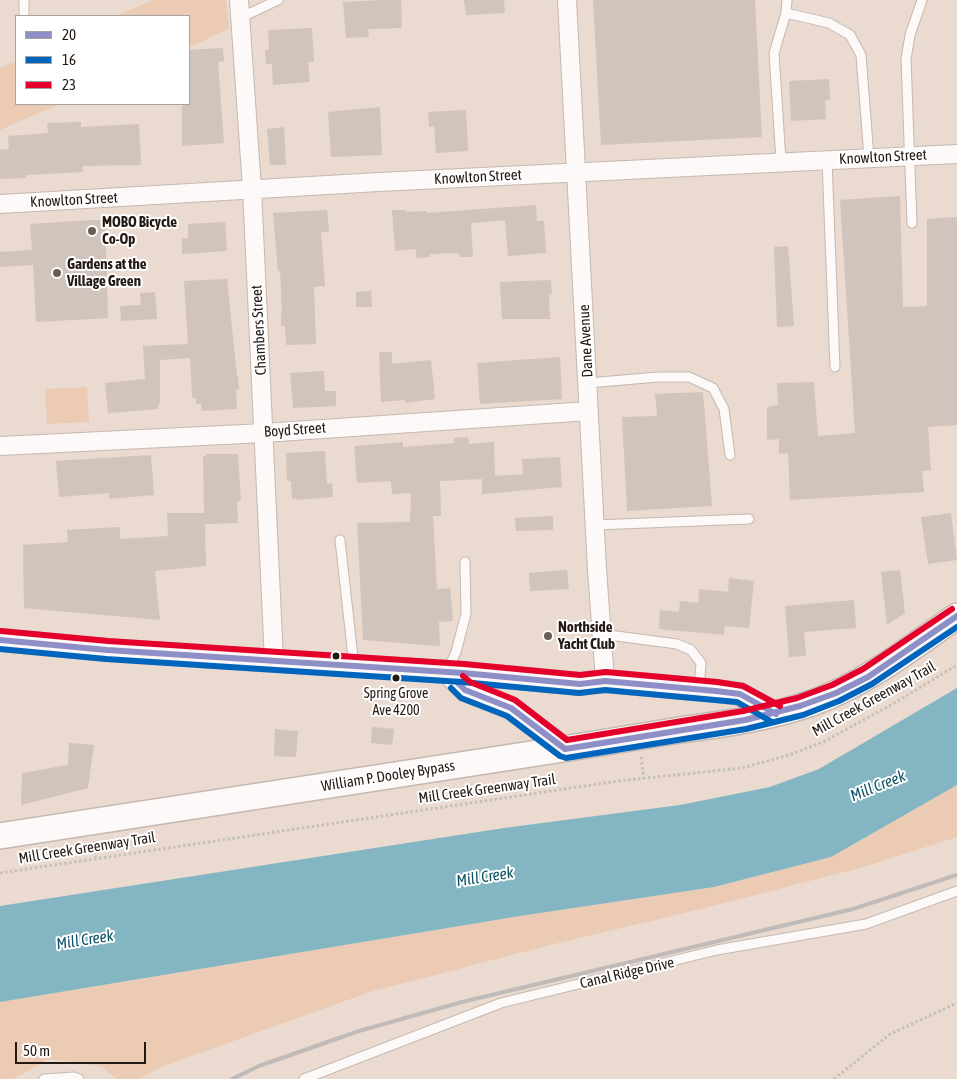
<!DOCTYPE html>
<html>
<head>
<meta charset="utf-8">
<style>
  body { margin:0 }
  #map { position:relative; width:957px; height:1079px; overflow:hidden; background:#eadad0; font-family:"Asap Condensed",sans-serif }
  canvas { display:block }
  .legend { position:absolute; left:15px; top:15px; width:175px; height:90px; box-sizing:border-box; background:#fff; border:1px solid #a7a3a1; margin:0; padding:6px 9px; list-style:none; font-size:15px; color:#241a13 }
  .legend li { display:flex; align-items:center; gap:10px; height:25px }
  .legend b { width:25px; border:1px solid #a7a3a1 }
  .scale { position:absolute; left:15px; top:1042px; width:131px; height:22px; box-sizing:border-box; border:2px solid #241a13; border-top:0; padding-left:6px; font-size:15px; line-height:18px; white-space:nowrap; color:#241a13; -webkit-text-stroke:4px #fff; paint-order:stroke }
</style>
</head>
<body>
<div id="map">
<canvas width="957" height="1079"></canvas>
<ul class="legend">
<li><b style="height:6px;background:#8f8fc8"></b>20</li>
<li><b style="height:6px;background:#0065bd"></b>16</li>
<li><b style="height:6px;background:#e4002b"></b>23</li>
</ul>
<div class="scale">50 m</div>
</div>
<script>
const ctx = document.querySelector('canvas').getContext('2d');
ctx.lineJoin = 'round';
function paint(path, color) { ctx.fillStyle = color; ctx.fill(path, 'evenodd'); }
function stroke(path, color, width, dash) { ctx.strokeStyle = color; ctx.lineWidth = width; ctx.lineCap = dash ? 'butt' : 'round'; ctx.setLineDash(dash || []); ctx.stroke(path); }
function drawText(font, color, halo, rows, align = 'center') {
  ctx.font = font + ' "Asap Condensed",sans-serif'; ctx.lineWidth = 4; ctx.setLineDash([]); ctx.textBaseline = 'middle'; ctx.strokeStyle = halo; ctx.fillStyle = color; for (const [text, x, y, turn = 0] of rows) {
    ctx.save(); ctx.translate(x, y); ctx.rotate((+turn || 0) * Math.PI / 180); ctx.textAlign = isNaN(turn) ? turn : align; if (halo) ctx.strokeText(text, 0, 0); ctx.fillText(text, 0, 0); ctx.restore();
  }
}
paint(new Path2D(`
  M153 0H226L229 29 189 47V16H116Z
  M16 61V104H59L0 130V68Z
  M87 387 89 422 47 424 45 389Z
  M957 785V837L864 867 701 909 546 946 370 992 161 1067 139 1079H117L101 1066 49 1059 13 1079H0V1002L520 916 714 887 831 857Z`), '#ebcbb4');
paint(new Path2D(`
  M957 688V785L831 857 714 887 520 916 0 1002V906L504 828 680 805 770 787 819 769Z`), '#84b5c3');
paint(new Path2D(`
  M382 0H401L402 28 368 29 369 37 346 38 343 2Z
  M464 0H504L505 13 466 15Z
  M593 0H755L762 137 601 145Z
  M312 28 314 62H308L310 82 273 85 272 64H266L265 50H269L268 30Z
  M223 48 224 61 218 62 224 143 182 146V104H189V50Z
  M829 79 830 100H825L826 119 791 121 789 81Z
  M380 107 382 155 331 157 328 112Z
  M466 110 468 151 436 153 434 126 429 127 428 112Z
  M81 122V127L139 124 141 165 83 166V172L26 175V178L0 179V150L9 149 8 136 48 133 47 123Z
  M284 127 286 165H270L267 129Z
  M900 196 903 307 927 306V219L957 217V425L928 427 931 470 922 471 924 492 790 500 788 453 779 454V439L767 440V407L778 405 777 383 814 382 818 436 855 433 840 200Z
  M536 205 537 221H544L546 253 508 256 505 220 471 223 473 257H460L459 253 429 254 430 257 416 258V249L395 251 392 210H406L407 212 427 211V213Z
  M327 210 329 232H321L325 286 314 287 316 344 286 345 285 326H281V313H282L280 271H278L273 213Z
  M91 220H105L108 318 36 322 33 265 0 267V252L32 250 30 224Z
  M225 222 227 251 182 254V239L188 238V224Z
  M788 246 794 326 777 327 774 247Z
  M227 279 237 376H238L239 389 236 390 237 409 202 411 201 404H196V398H192L190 358 160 360V404H158V409L108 413 105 383 145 379 143 346 188 344 184 281Z
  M551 280 552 294H549L550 319H502L500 282Z
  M371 291 372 307H356V292Z
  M155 292 157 319 121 321 120 306 141 305 140 293Z
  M379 352H392V364L431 360 435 399 405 403V400L381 402Z
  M560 357 562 399 480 404 477 363Z
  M324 371 325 391H336V406L293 408 290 373Z
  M703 392 712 506 627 511 622 417 657 416 655 394Z
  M468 437 469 444 494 442 495 476 523 474 522 459 560 457 562 487 482 494V479L440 481 441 516H433L437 589 450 588 453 621 439 622 440 646 363 640 357 523 410 522 411 493 392 494 391 481 357 483 354 446 403 442V447L454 443V438Z
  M325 451 327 484 332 483 333 497 296 500V498L292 499 291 482 287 480 286 453Z
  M206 454H238L241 501H237L238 523 205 524 206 566 155 571 160 620 24 608 23 545 68 542 67 530 120 527V539L168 536 167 513H204L203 456H206Z
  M151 455 154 495 109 499V493L59 497 56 461Z
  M951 513 957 560 928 564 921 517Z
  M553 516V530L516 531 515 518Z
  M567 570 569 589 530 591 529 573Z
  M900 570 905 613 887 625 881 572Z
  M729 578 754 581 749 628 725 626 724 635 659 629 660 610 679 612 680 601 698 603 699 589 728 592Z
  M854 600 856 628 804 632 806 656 789 657 785 606Z
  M372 727 394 729 392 745 371 743Z
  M275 729 298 731 296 757 274 756Z
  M69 743 94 745 88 788 21 805 22 773 68 765Z`), '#d0c4bc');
const service = new Path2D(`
  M24 0V16
  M786 13 829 23 850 35 861 55 869 158
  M240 18 278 0
  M827 160 835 367
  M781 161 774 53 786 13 787 0
  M912 223 906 59 910 35 922 0
  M588 383 658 377H689L713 388 724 409 730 455
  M595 525 749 519
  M340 540 354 666
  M601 634 677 644 691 650 701 663 699 690
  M447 672 456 652 466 614 465 562
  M44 1079 74 1077 79 1079
  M304 1079 501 1003 717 950 866 924 957 891`);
const minor = new Path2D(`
  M239 0 252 189 274 661
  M567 0 597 569 605 681
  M0 204 379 182 957 154
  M0 446 264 433 589 411`);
const tertiary = new Path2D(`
  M0 640 107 650 463 673 580 684 605 681 716 691 740 694 776 714
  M447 672 465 690 488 698 511 708 565 749`);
const secondary = new Path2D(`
  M0 836C186 806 372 780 557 750 598 743 639 737 680 730 725 724 769 718 812 703 865 684 911 648 957 616`);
stroke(service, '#c5b9b1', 11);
stroke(minor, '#c5b9b1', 20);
stroke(tertiary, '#c5b9b1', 24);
stroke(secondary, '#c5b9b1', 28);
stroke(new Path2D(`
  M641 757 644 779
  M94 841 96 857
  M0 873 618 781 742 768 789 755 823 742 891 705 957 665
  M834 1079 890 1034 957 1003`), '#c4c0bb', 3, [2.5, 2.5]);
stroke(service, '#fcf9f8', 9);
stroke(minor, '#fcf9f8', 18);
stroke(tertiary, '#fcf9f8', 21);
stroke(secondary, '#fcf9f8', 25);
stroke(new Path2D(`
  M232 1079 259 1066 359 1031 462 1002 853 909 957 875`), '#c0bbb8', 4);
stroke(new Path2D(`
  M0 640 107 650 463 673 580 684 605 681 716 691 740 694 776 714
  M457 682 465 690 511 708 565 749 745 720 800 706 836 693 868 677 957 616`), '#8f8fc8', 6);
stroke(new Path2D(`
  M0 649 106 659 462 682 579 693 605 690 737 702 772 722
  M451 688 461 698 507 716 560 756 566 758 746 729 803 715 839 701 872 684 957 627`), '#0065bd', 6);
stroke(new Path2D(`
  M1 631 108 641 464 664 580 675 606 672 717 682 743 686 780 706
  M463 676 470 682 515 700 567 740 743 711 797 698 832 685 863 669 952 609`), '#e4002b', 6);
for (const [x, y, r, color] of [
  [92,231,5,"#695d55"],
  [57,273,5,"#695d55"],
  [548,636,5,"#695d55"],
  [336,656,4.5,"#241a13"],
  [396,678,4.5,"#241a13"]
]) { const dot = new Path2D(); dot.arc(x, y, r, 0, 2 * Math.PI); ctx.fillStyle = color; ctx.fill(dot); stroke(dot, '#fff', 2); }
drawText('14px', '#241a13', '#fff', [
  ["Spring Grove",396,694],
  ["Ave 4200",396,711]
]);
drawText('15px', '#241a13', '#fff', [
  ["Knowlton Street",883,157,-3],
  ["Knowlton Street",478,177,-3],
  ["Knowlton Street",74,200,-3],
  ["Chambers Street",259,330,-93],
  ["Dane Avenue",586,341,-93],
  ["Boyd Street",295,430,-4],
  ["Mill Creek Greenway Trail",874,699,-29],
  ["William P. Dooley Bypass",388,776,-9],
  ["Mill Creek Greenway Trail",487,789,-8],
  ["Mill Creek Greenway Trail",87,848,-9],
  ["Canal Ridge Drive",627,973,-13]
]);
drawText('bold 15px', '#241a13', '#fff', [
  ["MOBO Bicycle",102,222],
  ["Co-Op",102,239],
  ["Gardens at the",67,264],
  ["Village Green",67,281],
  ["Northside",558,627],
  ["Yacht Club",558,644]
], 'left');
drawText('italic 16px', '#0f5264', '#fff', [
  ["Mill Creek",878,786,-22],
  ["Mill Creek",485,877,-9],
  ["Mill Creek",85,940,-9]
]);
</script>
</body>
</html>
